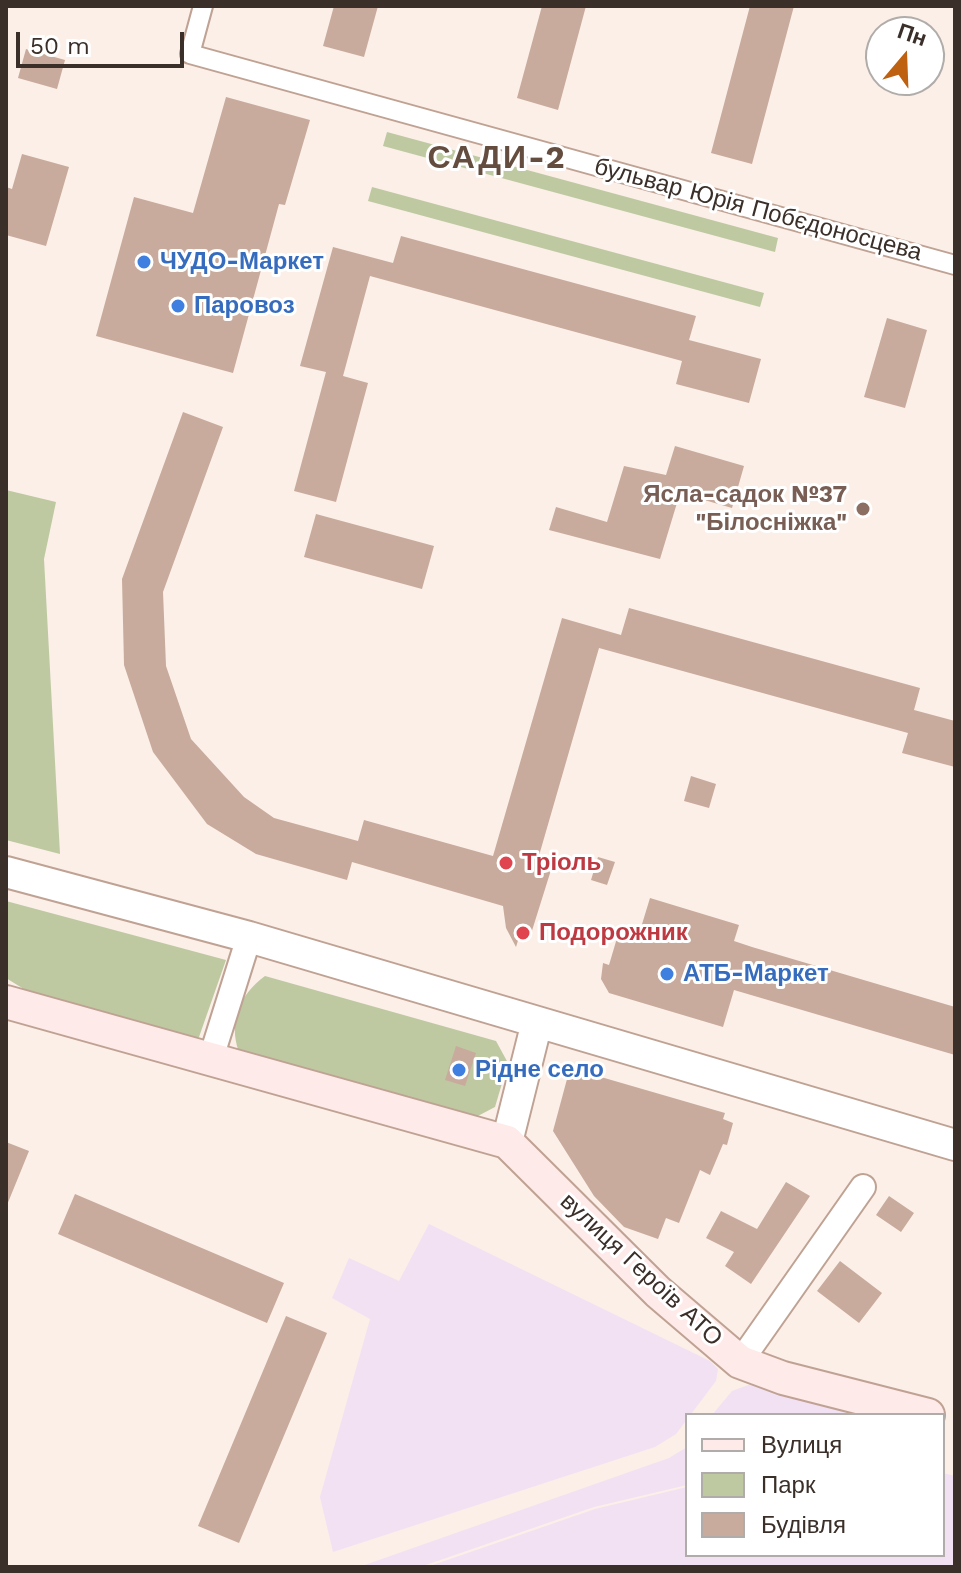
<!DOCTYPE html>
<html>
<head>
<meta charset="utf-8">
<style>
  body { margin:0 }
  #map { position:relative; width:961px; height:1573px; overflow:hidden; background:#fbefe8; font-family:"Work Sans",sans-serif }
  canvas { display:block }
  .frame { position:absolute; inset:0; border:8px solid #3a2f29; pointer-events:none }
  .legend { position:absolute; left:685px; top:1413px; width:260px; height:144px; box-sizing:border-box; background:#fff; border:2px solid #b0aca9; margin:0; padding:10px 14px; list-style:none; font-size:24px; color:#3a2f29 }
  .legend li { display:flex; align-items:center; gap:16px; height:40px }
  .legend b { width:40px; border:2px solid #b0aca9 }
  .north { position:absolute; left:865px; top:16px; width:80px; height:80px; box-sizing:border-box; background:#fff; border:2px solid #b0aca9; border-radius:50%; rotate:19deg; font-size:22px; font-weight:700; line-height:32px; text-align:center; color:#3a2f29 }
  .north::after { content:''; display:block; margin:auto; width:28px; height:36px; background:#be6111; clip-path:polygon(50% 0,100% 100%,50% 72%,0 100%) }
  .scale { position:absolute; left:16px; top:32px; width:168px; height:36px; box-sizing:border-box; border:4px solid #3a2f29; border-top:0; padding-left:10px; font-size:24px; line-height:28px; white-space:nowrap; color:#3a2f29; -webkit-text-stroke:6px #fff; paint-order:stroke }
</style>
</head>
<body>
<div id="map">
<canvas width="961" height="1573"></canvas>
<div class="frame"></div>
<ul class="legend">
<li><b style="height:10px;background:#feeae8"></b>Вулиця</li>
<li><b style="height:22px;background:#bec9a1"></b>Парк</li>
<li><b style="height:22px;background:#c8ab9c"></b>Будівля</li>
</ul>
<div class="north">Пн</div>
<div class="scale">50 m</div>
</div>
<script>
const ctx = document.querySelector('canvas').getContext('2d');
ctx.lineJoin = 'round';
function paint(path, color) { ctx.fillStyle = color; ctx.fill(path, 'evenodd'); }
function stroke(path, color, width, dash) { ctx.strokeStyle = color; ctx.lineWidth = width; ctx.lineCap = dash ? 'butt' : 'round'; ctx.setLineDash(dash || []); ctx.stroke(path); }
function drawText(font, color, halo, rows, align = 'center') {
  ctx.font = font + ' "Work Sans",sans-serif'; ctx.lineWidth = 6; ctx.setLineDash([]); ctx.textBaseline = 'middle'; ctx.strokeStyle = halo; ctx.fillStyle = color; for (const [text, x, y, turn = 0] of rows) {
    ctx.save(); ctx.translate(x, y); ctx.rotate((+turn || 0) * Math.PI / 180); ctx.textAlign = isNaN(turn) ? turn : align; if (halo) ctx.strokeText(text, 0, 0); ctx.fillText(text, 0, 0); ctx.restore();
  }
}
paint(new Path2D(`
  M429 1224 710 1361 718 1369 716 1381 676 1434 655 1447 333 1552 320 1497 370 1319 332 1298 349 1258 399 1281Z
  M751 1384 866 1415H712L732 1391Z
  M687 1447V1485L594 1507 420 1567H359L669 1458Z
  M943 1473 955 1476V1567H427L595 1509 687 1487V1555H943Z`), '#f2e1f3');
paint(new Path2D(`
  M387 132 778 238 775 252 383 146Z
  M372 187 764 293 760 307 368 201Z
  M6 490 56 502 44 559 60 854 6 840Z
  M6 901 226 960 199 1037 196 1039 48 1004 6 978Z
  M265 976 496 1041 508 1063 495 1107 474 1118 239 1052C228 1022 240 994 265 976Z`), '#bec9a1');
paint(new Path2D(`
  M334 6H378L364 57 323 46Z
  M542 6H586L558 110 517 98Z
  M750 6H794L752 164 711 153Z
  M26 49 65 60 57 89 18 78Z
  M226 97 310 120 285 205 279 204 233 373 96 336 134 197 193 213Z
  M22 154 69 167 46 246 6 235V187L12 189Z
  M401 236 696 316 689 340 761 359 749 403 676 384 682 361 370 276 343 376 368 383 336 502 294 491 326 372 300 366 333 247 393 263Z
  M887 318 927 330 905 408 864 397Z
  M183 412 223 427 163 592 166 666 191 739 244 797 274 818 358 841 364 820 493 856 562 618 621 635 629 608 920 688 914 710 955 721V767L902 753 908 733 599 648 536 866 551 870 530 937 520 934 516 947 506 928 503 906 352 862 347 880 256 854 207 824 153 752 124 665 122 579Z
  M675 446 744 466 732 508 680 493 660 559 549 530 556 507 607 522 624 466 666 475Z
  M316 514 434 546 422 589 304 557Z
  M691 776 716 784 709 808 684 801Z
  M598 857 615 862 607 885 591 880Z
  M650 898 739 925 734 941 752 947 955 1007V1055L734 990 723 1027 609 993 601 979 603 963 609 965 620 928 639 934Z
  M456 1046 476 1053 465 1086 445 1080Z
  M570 1068 725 1113 723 1119 733 1123 727 1145 723 1144 710 1175 700 1170 679 1223 666 1218 658 1239 624 1227 594 1196 553 1131Z
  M6 1142 29 1151 7 1205H6Z
  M786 1182 810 1196 751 1284 725 1266 734 1252 706 1238 721 1211 757 1229Z
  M75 1194 284 1283 267 1323 58 1234Z
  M889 1196 914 1213 901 1232 876 1215Z
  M840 1261 882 1293 859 1323 817 1291Z
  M286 1316 327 1333 239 1543 198 1526Z`), '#c8ab9c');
const pedestrian = new Path2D(`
  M203 6 190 54 955 265`);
const minor = new Path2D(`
  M211 1058 249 937
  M740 1362 863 1187`);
const tertiary = new Path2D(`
  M6 872 249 937 955 1145
  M507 1142 537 1022`);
const secondary = new Path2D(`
  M6 1002 507 1142 658 1292 740 1362 783 1378 928 1415`);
stroke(pedestrian, '#bfa293', 22);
stroke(minor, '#bfa293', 28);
stroke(tertiary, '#bfa293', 34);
stroke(secondary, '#bfa293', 36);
stroke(pedestrian, '#fff', 18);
stroke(minor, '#fff', 24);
stroke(tertiary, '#fff', 30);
stroke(secondary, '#feeae8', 32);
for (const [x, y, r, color] of [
  [144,262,8,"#3f7fe0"],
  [178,306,8,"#3f7fe0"],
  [863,509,8,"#8d6e63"],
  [506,863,8,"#e0444e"],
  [523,933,8,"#e0444e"],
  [667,974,8,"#3f7fe0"],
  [459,1070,8,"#3f7fe0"]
]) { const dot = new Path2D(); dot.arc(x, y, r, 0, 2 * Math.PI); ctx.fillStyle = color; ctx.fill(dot); stroke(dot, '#fff', 3); }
drawText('24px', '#3a2f29', '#fff', [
  ["бульвар Юрія Побєдоносцева",758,210,15],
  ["вулиця Героїв АТО",641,1270,43]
]);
drawText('bold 24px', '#366cbe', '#fff', [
  ["ЧУДО-Маркет",160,262],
  ["Паровоз",194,306],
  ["АТБ-Маркет",683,974],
  ["Рідне село",475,1070]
], 'left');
drawText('bold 24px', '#785e54', '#fff', [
  ["Ясла-садок №37",847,495],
  ["\"Білосніжка\"",847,523]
], 'right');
drawText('bold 24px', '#be3a42', '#fff', [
  ["Тріоль",522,863],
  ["Подорожник",539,933]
], 'left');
ctx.letterSpacing = '2px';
drawText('bold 32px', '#644c3e', '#fff', [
  ["САДИ-2",497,159]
]);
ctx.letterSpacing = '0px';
</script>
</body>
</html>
